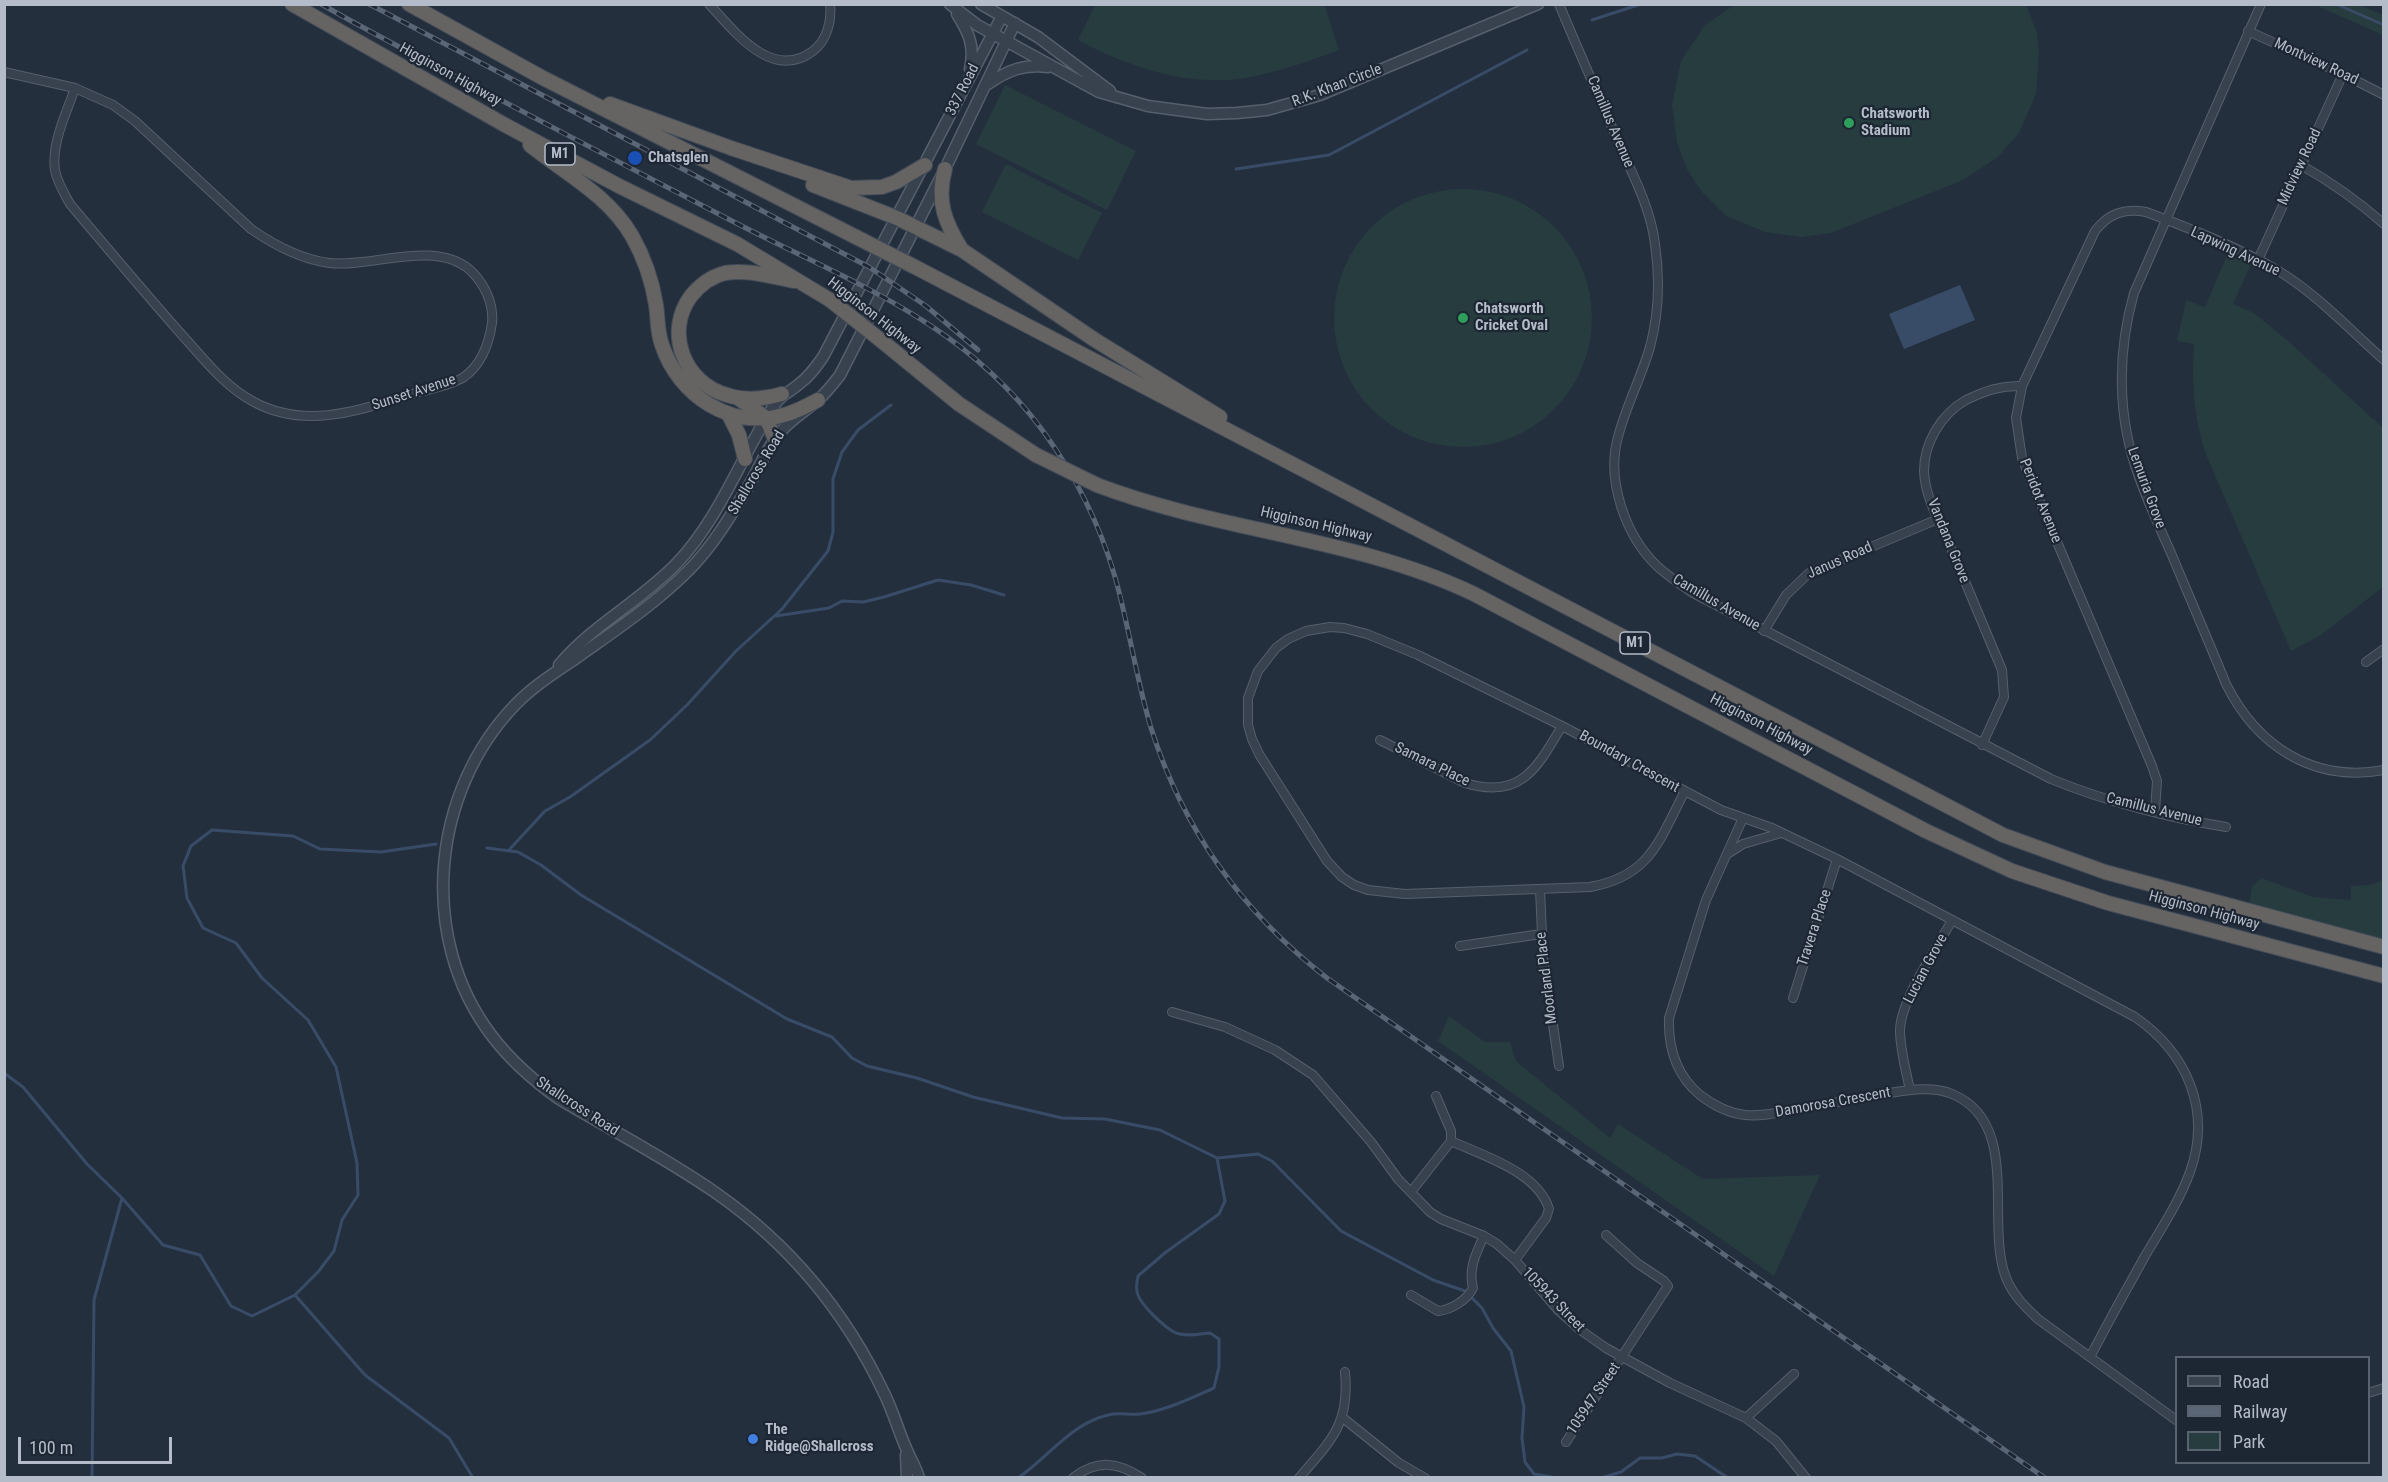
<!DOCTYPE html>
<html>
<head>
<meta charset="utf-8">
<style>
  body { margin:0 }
  #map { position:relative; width:2388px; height:1482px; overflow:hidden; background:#242f3e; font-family:"Roboto Condensed",sans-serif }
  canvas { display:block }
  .frame { position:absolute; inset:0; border:6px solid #b4bcc9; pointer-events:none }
  .legend { position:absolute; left:2175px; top:1356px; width:195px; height:108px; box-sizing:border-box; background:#1d2633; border:2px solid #59626f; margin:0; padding:8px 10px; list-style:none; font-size:18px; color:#b4bcc9 }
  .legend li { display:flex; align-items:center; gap:12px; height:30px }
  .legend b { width:30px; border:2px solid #59626f }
  .scale { position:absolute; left:18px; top:1437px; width:154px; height:27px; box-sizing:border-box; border:3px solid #b4bcc9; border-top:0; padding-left:8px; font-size:18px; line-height:21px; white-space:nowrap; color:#b4bcc9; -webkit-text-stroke:4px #1d2633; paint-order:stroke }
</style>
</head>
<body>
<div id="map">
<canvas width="2388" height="1482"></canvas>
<div class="frame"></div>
<ul class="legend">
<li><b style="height:8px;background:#38414e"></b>Road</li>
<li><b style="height:8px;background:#5a6575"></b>Railway</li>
<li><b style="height:16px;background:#263c3f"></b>Park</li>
</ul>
<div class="scale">100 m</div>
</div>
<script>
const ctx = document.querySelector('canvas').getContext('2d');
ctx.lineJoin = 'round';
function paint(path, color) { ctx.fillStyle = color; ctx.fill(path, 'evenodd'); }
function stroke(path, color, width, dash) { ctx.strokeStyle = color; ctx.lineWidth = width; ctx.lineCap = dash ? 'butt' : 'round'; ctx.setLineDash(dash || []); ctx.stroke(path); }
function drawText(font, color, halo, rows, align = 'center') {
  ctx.font = font + ' "Roboto Condensed",sans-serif'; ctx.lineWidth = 4.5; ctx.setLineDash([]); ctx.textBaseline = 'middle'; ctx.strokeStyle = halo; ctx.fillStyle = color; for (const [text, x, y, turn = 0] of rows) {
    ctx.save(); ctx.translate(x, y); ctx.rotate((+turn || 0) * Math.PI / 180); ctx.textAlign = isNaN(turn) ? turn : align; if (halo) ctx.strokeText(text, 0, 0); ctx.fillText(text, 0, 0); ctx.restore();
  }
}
paint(new Path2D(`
  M1324 4 1339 50C1303 63 1266 77 1228 80 1175 83 1123 64 1078 40L1095 5Z
  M1734 5H2026L2037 32 2039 54 2036 94 2019 133 1998 157 1963 180 1831 233 1801 237 1765 232 1726 216 1702 192 1687 169 1677 143 1672 105 1681 61 1705 25Z
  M2315 5H2360L2383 15V35Z
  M1005 85 1136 151 1107 210 976 144Z
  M1006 164 1102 213 1078 260 982 212Z
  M1334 318a129 129 0 1 1 258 0a129 129 0 1 1-258 0Z
  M2228 253 2251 264 2233 304 2254 313 2287 340 2383 428V587L2321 635 2291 651 2207 457C2194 421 2191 383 2194 344L2177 341 2186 300 2205 307Z
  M2261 878 2313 897 2351 900V886L2371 885 2383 880V945L2248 909 2252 887Z
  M1449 1016 1485 1042H1510L1516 1061 1610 1138 1618 1124 1703 1179 1820 1175 1774 1276 1438 1041Z`), '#263c3f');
paint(new Path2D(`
  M1960 285 1975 320 1904 349 1889 314Z`), '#394c67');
stroke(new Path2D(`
  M2336 4 2384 25
  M1592 20 1641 4
  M1236 169 1329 155 1527 50
  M776 616 829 608 842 601 863 602 884 597 938 580 971 585 1004 595
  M487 848 518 852 541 865 581 895 787 1019 832 1037 852 1058 867 1066 917 1078 973 1097 1062 1118 1105 1119 1160 1130 1217 1158 1258 1154 1272 1161 1341 1231 1433 1280 1465 1291
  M509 850 545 811 570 797 650 740 687 705 736 651 782 609 828 551 833 532V479L842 452 858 430 891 405
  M4 1073 23 1087 87 1164 122 1198 163 1245 200 1255 231 1306 252 1316 295 1295 318 1272 334 1251 342 1220 358 1195 357 1163 336 1067 308 1020 262 978 236 943 203 928 187 898 183 866 191 846 212 830 293 836 320 849 381 852 436 844
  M295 1295 365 1375 449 1438 473 1478
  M1471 1297 1482 1308 1493 1328 1511 1351 1524 1407 1522 1438 1525 1462 1534 1474 1557 1478
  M92 1478 94 1300 122 1198
  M1018 1478C1049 1457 1070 1424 1108 1415 1118 1412 1130 1415 1140 1414 1165 1411 1191 1398 1214 1388L1219 1367V1339L1210 1333C1199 1334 1187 1337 1176 1333 1165 1328 1138 1303 1137 1291 1136 1287 1137 1281 1138 1276L1166 1252 1219 1214 1225 1201 1217 1158
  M1601 1478 1621 1472 1640 1458H1662L1677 1454 1695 1456 1728 1478`), '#394c67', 3);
const minor = new Path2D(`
  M709 4C734 31 772 82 813 51 827 40 832 21 830 4
  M1559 4C1579 52 1600 99 1620 146 1634 177 1651 210 1655 244 1660 278 1659 313 1650 347 1641 378 1626 406 1618 437 1606 480 1625 535 1657 566 1668 576 1681 585 1693 593L2051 779C2104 801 2170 818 2226 827
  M2261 4 2134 293C2117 353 2117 418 2139 477 2148 503 2160 528 2171 553 2189 596 2208 640 2226 684 2257 746 2313 783 2384 770
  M2248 31 2343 74 2384 95
  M4 72 75 88 113 105 135 121 251 229C274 245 300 259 329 263 372 268 434 239 470 270 484 283 494 303 492 323 489 344 482 364 464 377 450 386 428 389 412 394 360 410 306 430 254 402 224 386 205 360 182 335 144 292 107 248 70 204 64 193 57 182 55 170 51 143 67 112 75 88
  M2301 165C2331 182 2358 201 2384 224
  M2258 260 2343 74
  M1764 631 1786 595 1809 573 1938 519
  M2366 662 2384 649
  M1380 740 1465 783C1521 800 1537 768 1562 726
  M1982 745 2004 697 2002 670C1985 630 1968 589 1951 548 1941 525 1925 498 1924 471 1924 443 1941 414 1966 400 1985 391 2001 385 2022 386
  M1685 791C1659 840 1651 876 1590 887L1405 894 1368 890 1354 885 1342 877 1327 861 1259 754 1252 739 1248 725V698L1258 671 1276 648 1288 639 1306 631 1330 627 1344 628 1367 634 1418 655 1562 726 1721 810 1772 828 1837 859 2135 1017C2187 1053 2212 1110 2190 1172 2179 1202 2161 1229 2145 1256 2126 1290 2108 1323 2090 1357
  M2155 811 2157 781 2152 766 2029 476 2022 458 2016 418 2022 386 2095 231C2109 213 2125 208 2146 212 2189 228 2238 247 2277 270 2317 294 2350 330 2384 360
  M1743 818 1706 900 1669 1018C1668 1048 1676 1075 1700 1095 1713 1105 1727 1113 1745 1115 1764 1117 1785 1111 1804 1108 1832 1103 1860 1098 1889 1093 1909 1090 1933 1086 1952 1094 2020 1122 1987 1216 2004 1272 2010 1292 2023 1305 2038 1319L2176 1420
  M1729 853 1743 844 1781 833
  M1540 889 1543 957 1559 1066
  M1460 946 1541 934
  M1793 998 1837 859
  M1172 1012 1225 1027 1275 1050 1313 1075 1371 1142 1398 1179 1430 1212 1441 1219 1484 1236 1497 1244 1515 1260 1558 1310 1579 1329 1606 1348 1670 1383 1746 1418 1776 1441 1806 1478
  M1910 1090C1906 1071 1900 1049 1900 1030 1901 999 1937 948 1952 920
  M1436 1096 1451 1131V1141
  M1411 1192 1451 1141C1482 1155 1538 1172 1549 1209L1546 1218 1515 1260
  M1411 1295 1438 1311C1451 1310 1467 1300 1473 1288 1468 1269 1476 1253 1484 1236
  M2368 1393 2384 1388
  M1343 1418 1399 1463 1425 1478
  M1746 1418 1794 1374
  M1566 1442 1668 1286 1664 1281 1637 1263 1606 1235
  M1073 1478C1097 1459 1118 1462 1142 1478
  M1299 1478C1331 1440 1350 1425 1345 1372`);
const tertiary = new Path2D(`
  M950 4 977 25 1099 92 1148 106 1207 114 1237 113 1267 110 1320 95 1538 4
  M981 4 1038 37 1110 91
  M957 14C969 33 975 46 970 69
  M988 84C1008 70 1024 64 1048 67
  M559 665C592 625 641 601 677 563 720 518 741 456 775 404 782 394 790 392 799 384 809 377 816 367 823 357L1002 16
  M906 1455 907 1478
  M919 1478C916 1467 910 1458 906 1448 898 1430 893 1411 884 1393 846 1313 789 1244 716 1193 666 1158 611 1130 559 1099 534 1081 511 1061 492 1036 417 938 431 791 516 704 534 686 554 673 575 659 614 631 654 605 688 571 715 544 733 512 752 480 760 465 767 449 777 436 788 421 805 412 819 399 827 392 833 384 840 375L945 169 1015 23`);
const trunk = new Path2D(`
  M292 4 505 125 619 186 737 244 830 300
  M409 4 543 78 856 237
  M610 104 731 148 851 188 882 187 896 182 925 165
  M530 145C566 174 608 195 632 236 644 257 652 280 656 305 658 318 657 332 662 345 679 396 731 430 784 415 796 412 807 406 818 400
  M945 169C936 201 945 223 962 250L1095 340 1220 417
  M813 185 897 218 960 249
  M915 267 2003 835 2105 872 2384 947
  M883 342 959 404 1036 455
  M782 394C764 399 745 401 727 395 684 383 664 332 691 296 700 285 712 276 725 273 748 269 772 277 794 281
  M738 398 766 418 775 439
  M729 415 739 435 745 459
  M1097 485C1220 532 1355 537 1474 594L1926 831 2012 871 2108 903 2384 976`);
stroke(minor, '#565f6c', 10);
stroke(tertiary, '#565f6c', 13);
stroke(trunk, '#434c59', 16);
stroke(minor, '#38414e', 8);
stroke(tertiary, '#38414e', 10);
stroke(trunk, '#656462', 14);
const rail = new Path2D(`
  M321 4C373 34 426 61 478 88 563 133 649 178 734 222 852 283 961 320 1043 431 1075 475 1100 525 1115 577 1129 626 1136 678 1151 728 1183 829 1243 913 1327 978L2045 1478
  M369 4 869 267 926 306 978 350`);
stroke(rail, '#5a6575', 5);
stroke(rail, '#1d2633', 3, [9]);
const trunkBridge = new Path2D(`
  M856 237 915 267
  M830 300 883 342
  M1036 455 1097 485`);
stroke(trunkBridge, '#434c59', 16, []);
stroke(trunkBridge, '#656462', 14);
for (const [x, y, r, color] of [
  [1849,123,6,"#2e9e5b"],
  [635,158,8,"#1a4fb4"],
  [1463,318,6,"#2e9e5b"],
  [753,1439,6,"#3f7fe0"]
]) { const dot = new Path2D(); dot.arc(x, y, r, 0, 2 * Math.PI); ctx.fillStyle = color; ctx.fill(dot); stroke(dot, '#1d2633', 2); }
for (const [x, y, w] of [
  [560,154,30],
  [1635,643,30]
]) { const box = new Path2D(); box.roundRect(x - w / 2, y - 11, w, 22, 4.5); ctx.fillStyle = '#1d2633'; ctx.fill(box); stroke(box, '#b4bcc9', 1.5); }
drawText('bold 14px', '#b4bcc9', null, [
  ["M1",560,154],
  ["M1",1635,643]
]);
drawText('15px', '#b4bcc9', '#1d2633', [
  ["Montview Road",2316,62,25],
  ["Higginson Highway",450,75,29],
  ["R.K. Khan Circle",1337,86,-21],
  ["337 Road",963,90,-63],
  ["Camillus Avenue",1610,122,67],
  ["Midview Road",2300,167,-65],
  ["Lapwing Avenue",2235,252,25],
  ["Higginson Highway",874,316,38],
  ["Sunset Avenue",414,393,-18],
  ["Shallcross Road",757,473,-59],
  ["Lemuria Grove",2146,488,70],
  ["Peridot Avenue",2040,501,68],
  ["Higginson Highway",1316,525,13],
  ["Vandana Grove",1948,541,68],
  ["Janus Road",1840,561,-24],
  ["Camillus Avenue",1716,603,30],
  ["Higginson Highway",1761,725,28],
  ["Boundary Crescent",1629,762,29],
  ["Samara Place",1432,765,26],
  ["Camillus Avenue",2154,810,14],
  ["Higginson Highway",2204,911,15],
  ["Travera Place",1815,928,-72],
  ["Lucian Grove",1926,969,-62],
  ["Moorland Place",1547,978,-97],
  ["Damorosa Crescent",1833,1103,-10],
  ["Shallcross Road",577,1107,33],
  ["105943 Street",1553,1300,46],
  ["105947 Street",1594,1399,-56]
]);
drawText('bold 15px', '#b4bcc9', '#1d2633', [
  ["Chatsworth",1861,114],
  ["Stadium",1861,131],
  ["Chatsglen",648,158],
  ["Chatsworth",1475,309],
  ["Cricket Oval",1475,326],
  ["The",765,1430],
  ["Ridge@Shallcross",765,1447]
], 'left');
</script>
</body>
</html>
